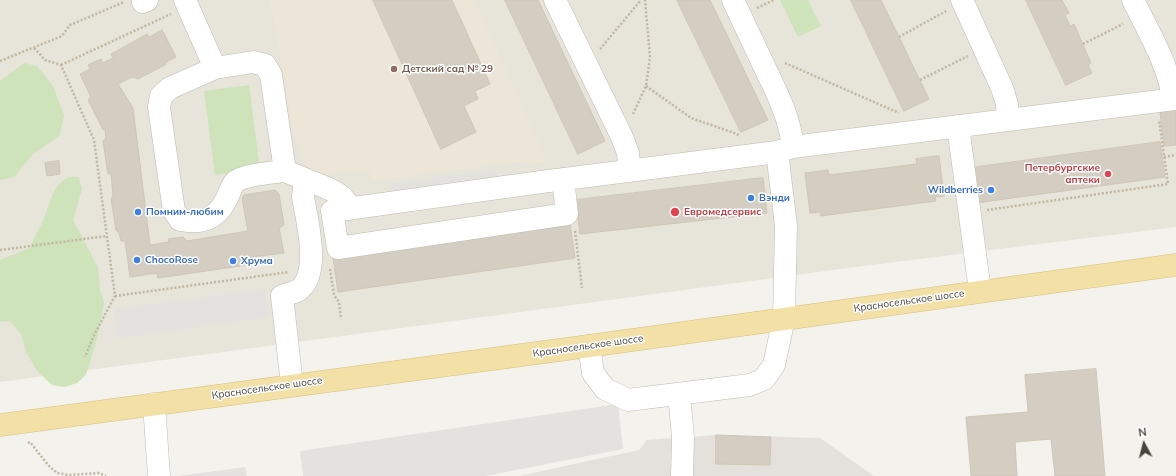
<!DOCTYPE html>
<html>
<head>
<meta charset="utf-8">
<style>
  body { margin:0 }
  #map { position:relative; width:1176px; height:476px; overflow:hidden; background:#f4f2ec; font-family:Mulish,sans-serif }
  canvas { display:block }
  .north { position:absolute; left:1124px; top:424px; width:40px; height:40px; -webkit-text-stroke:3px #fff; paint-order:stroke; rotate:353deg; font-size:11px; font-weight:700; line-height:16px; text-align:center; color:#48433a }
  .north::after { content:''; display:block; margin:auto; width:14px; height:18px; background:#48433a; clip-path:polygon(50% 0,100% 100%,50% 72%,0 100%) }
</style>
</head>
<body>
<div id="map">
<canvas width="1176" height="476"></canvas>
<div class="north">N</div>
</div>
<script>
const ctx = document.querySelector('canvas').getContext('2d');
ctx.lineJoin = 'round';
function paint(path, color) { ctx.fillStyle = color; ctx.fill(path, 'evenodd'); }
function stroke(path, color, width, dash) { ctx.strokeStyle = color; ctx.lineWidth = width; ctx.lineCap = dash ? 'butt' : 'round'; ctx.setLineDash(dash || []); ctx.stroke(path); }
function drawText(font, color, halo, rows, align = 'center') {
  ctx.font = font + ' Mulish,sans-serif'; ctx.lineWidth = 3; ctx.setLineDash([]); ctx.textBaseline = 'middle'; ctx.strokeStyle = halo; ctx.fillStyle = color; for (const [text, x, y, turn = 0] of rows) {
    ctx.save(); ctx.translate(x, y); ctx.rotate((+turn || 0) * Math.PI / 180); ctx.textAlign = isNaN(turn) ? turn : align; if (halo) ctx.strokeText(text, 0, 0); ctx.fillText(text, 0, 0); ctx.restore();
  }
}
paint(new Path2D(`
  M0 0H1176V227L855 267 0 382Z`), '#e7e4da');
paint(new Path2D(`
  M716 435 820 438 874 476H519L639 450 647 440Z`), '#e4e1dd');
paint(new Path2D(`
  M270 0H475L544 154 546 161 531 163 516 162 372 181 370 170 322 176 308 169 294 137Z`), '#ebe6d8');
paint(new Path2D(`
  M780 0H808L821 26 798 37Z
  M24 63 37 66 53 86 64 115 60 135 33 154 14 177 0 180V81Z
  M249 85 260 169 215 175 204 91Z
  M69 177H79L82 189 73 220 98 267 100 289 104 303 98 335 86 375 77 383 65 387 52 385 38 372 26 352 21 334 10 321 0 322V260L30 248C34 238 39 229 44 219 50 203 53 184 69 177Z`), '#cfe3ba');
paint(new Path2D(`
  M497 169 500 193 394 208 391 184Z
  M265 289 269 317 118 338 114 309Z
  M618 404 623 449 486 476H303L300 451Z
  M245 467 247 476H179Z`), '#e3e2df');
const building = new Path2D(`
  M373 0H452L490 84 475 91 478 99 464 106 476 132 441 149Z
  M505 0H538L605 141 578 154Z
  M677 0H710L768 120 741 132Z
  M851 0H881L929 99 904 111Z
  M1026 0H1062L1069 13 1065 15 1070 26 1074 24 1091 63 1088 65 1092 73 1066 85Z
  M162 30 176 57 168 61 165 65 138 79 132 77 118 84 133 108 150 245 169 242 168 239 183 237 187 241 248 231 242 199 244 195 275 190 279 194 284 225 279 228 284 253 252 257 254 264 158 278 157 273 130 277 125 241H121L119 233 116 230 111 199 113 196 111 173 108 174 103 141 106 139 105 129 103 130 88 100 91 97 80 74 90 69 88 65 101 59 103 63 113 58 111 54 147 34 149 37Z
  M1176 110V145L1164 146 1160 112Z
  M1160 142 1165 177 976 203 971 168Z
  M939 156 944 196 935 197 936 201 821 216 820 212 810 213 805 173 828 170 829 175 917 164 916 159Z
  M59 161 60 174 47 176 45 163Z
  M763 178 767 213 580 234 576 200Z
  M570 224 575 258 338 292 333 258Z
  M1096 369 1105 476H1055L1051 439 1015 442 1017 476H971L966 417 1028 412 1025 375Z
  M716 435 771 437 770 465 716 464Z`);
paint(building, '#d4cec2');
stroke(building, '#cec6b6', 1);
const minor = new Path2D(`
  M185 0 215 68 253 62 265 65 271 75 285 171 307 180 304 188 303 197C307 221 322 276 297 291 292 293 286 294 282 296L292 385
  M555 0 622 137 628 153 630 171
  M733 0C743 22 754 44 764 66 777 93 790 118 793 147
  M962 0 1002 88 1007 104 1008 119
  M1133 0C1148 31 1169 65 1173 99
  M143 2 147 0
  M215 68 170 88 161 96 159 107 174 211 180 220C201 224 216 220 226 200 229 195 231 187 234 183 243 174 273 173 285 171
  M958 126 980 291
  M563 179 567 214 338 248 332 211 541 182 777 152 793 147 1176 99
  M307 180C321 186 346 192 349 209
  M589 346 593 373 605 389 628 400 750 385 764 379 774 365 784 318 786 226 777 152
  M679 394 683 437 682 476
  M154 404 159 476`);
const major = new Path2D(`
  M0 425 589 346 1176 265`);
stroke(minor, '#bebaaf', 23);
stroke(major, '#d6be77', 23);
stroke(new Path2D(`
  M757 8 774 0
  M899 37 946 11
  M1083 44 1123 24
  M34 48 45 60 61 65 94 140 115 296 95 333 85 357
  M600 49 641 0
  M0 61 62 36 70 25 124 2
  M785 63 899 113
  M61 65 171 14
  M920 80 968 56
  M646 86 691 118 737 134 740 137
  M633 114 646 86 650 57 645 0
  M1164 157 1176 155
  M987 210 1168 184 1159 120
  M575 231 582 288
  M0 250 107 236
  M330 269 334 295 339 302 341 319
  M115 296 289 272
  M28 443 30 442 48 465 57 473 69 475 99 473 106 476`), '#bfb6a2', 2.5, [2, 2]);
stroke(minor, '#fff', 22);
stroke(major, '#f3e0a6', 22);
for (const [x, y, r, color] of [
  [394,69,4,"#8d6e63"],
  [1108,174,4,"#e0444e"],
  [991,190,4,"#3f7fe0"],
  [751,198,4,"#3f7fe0"],
  [138,212,4,"#3f7fe0"],
  [675,212,5,"#e0444e"],
  [137,260,4,"#3f7fe0"],
  [233,261,4,"#3f7fe0"]
]) { const dot = new Path2D(); dot.arc(x, y, r, 0, 2 * Math.PI); ctx.fillStyle = color; ctx.fill(dot); stroke(dot, '#fff', 1.5); }
drawText('bold 10px', '#785e54', '#fff', [
  ["Детский сад № 29",402,69]
], 'left');
drawText('bold 10px', '#be3a42', '#fff', [
  ["Петербургские",1100,168],
  ["аптеки",1100,180],
  ["Евромедсервис",684,212,"left"]
], 'right');
drawText('bold 10px', '#366cbe', '#fff', [
  ["Wildberries",983,190,"right"],
  ["Вэнди",759,198],
  ["Помним-любим",146,212],
  ["ChocoRose",145,260],
  ["Хрума",241,261]
], 'left');
drawText('10px', '#48433a', '#fff', [
  ["Красносельское шоссе",909,301,-8],
  ["Красносельское шоссе",588,346,-8],
  ["Красносельское шоссе",267,388,-8]
]);
</script>
</body>
</html>
